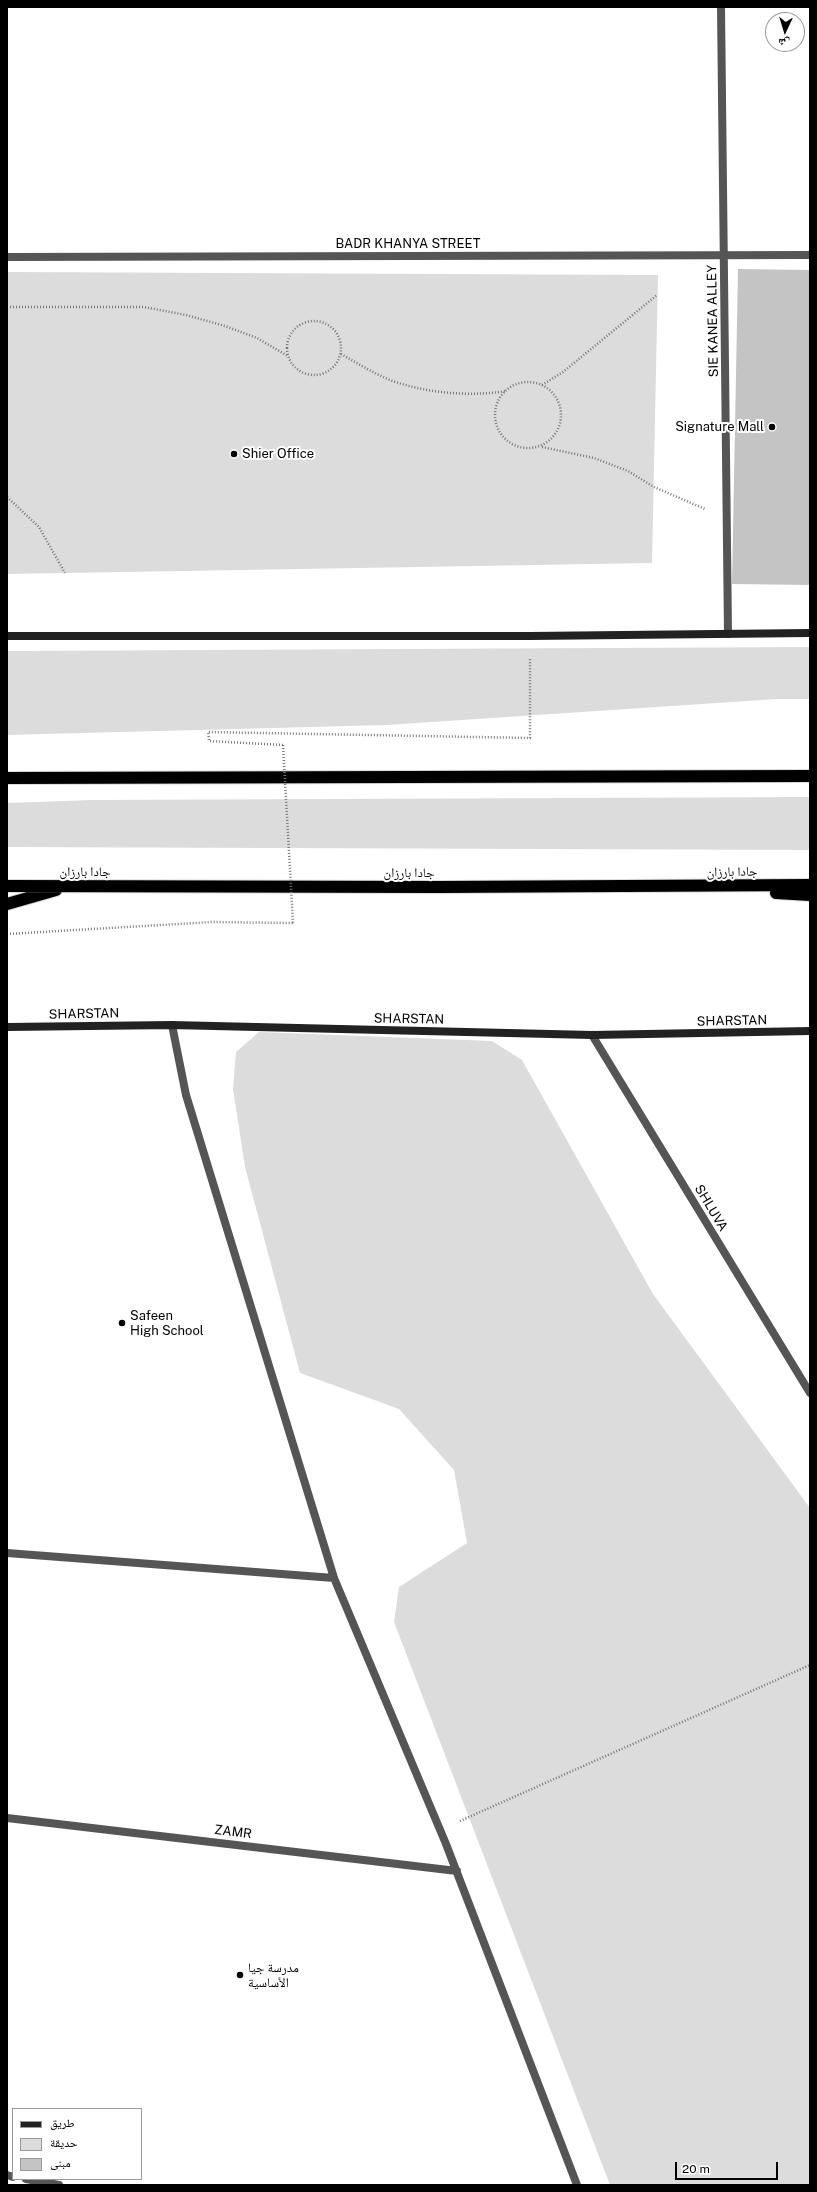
<!DOCTYPE html>
<html>
<head>
<meta charset="utf-8">
<style>
  body { margin:0 }
  #map { position:relative; width:817px; height:2192px; overflow:hidden; background:#fff; font-family:"Public Sans","Noto Naskh Arabic",sans-serif }
  canvas { display:block }
  .frame { position:absolute; inset:0; border:8px solid #000; pointer-events:none }
  .legend { position:absolute; left:12px; top:2108px; width:130px; height:72px; box-sizing:border-box; background:#fff; border:1px solid #999; margin:0; padding:5px 7px; list-style:none; font-size:12px; color:#000 }
  .legend li { display:flex; align-items:center; gap:8px; height:20px }
  .legend b { width:20px; border:1px solid #999 }
  .north { position:absolute; left:765px; top:12px; width:40px; height:40px; box-sizing:border-box; background:#fff; border:1px solid #999; border-radius:50%; rotate:184deg; font-size:11px; font-weight:700; line-height:16px; text-align:center; color:#000 }
  .north::after { content:''; display:block; margin:auto; width:14px; height:18px; background:#000; clip-path:polygon(50% 0,100% 100%,50% 72%,0 100%) }
  .scale { position:absolute; left:675px; top:2162px; width:103px; height:18px; box-sizing:border-box; border:2px solid #000; border-top:0; padding-left:5px; font-size:12px; line-height:14px; white-space:nowrap; color:#000; -webkit-text-stroke:3px #fff; paint-order:stroke }
</style>
</head>
<body>
<div id="map">
<canvas width="817" height="2192"></canvas>
<div class="frame"></div>
<ul class="legend">
<li><b style="height:5px;background:#222"></b>طريق</li>
<li><b style="height:11px;background:#dcdcdc"></b>حديقة</li>
<li><b style="height:11px;background:#c4c4c4"></b>مبنى</li>
</ul>
<div class="north">ش</div>
<div class="scale">20 m</div>
</div>
<script>
const ctx = document.querySelector('canvas').getContext('2d');
ctx.lineJoin = 'round';
function paint(path, color) { ctx.fillStyle = color; ctx.fill(path, 'evenodd'); }
function stroke(path, color, width, dash) { ctx.strokeStyle = color; ctx.lineWidth = width; ctx.lineCap = dash ? 'butt' : 'round'; ctx.setLineDash(dash || []); ctx.stroke(path); }
function drawText(font, color, halo, rows, align = 'center') {
  ctx.font = font + ' "Public Sans","Noto Naskh Arabic",sans-serif'; ctx.lineWidth = 4; ctx.setLineDash([]); ctx.textBaseline = 'middle'; ctx.strokeStyle = halo; ctx.fillStyle = color; for (const [text, x, y, turn = 0] of rows) {
    ctx.save(); ctx.translate(x, y); ctx.rotate((+turn || 0) * Math.PI / 180); ctx.textAlign = isNaN(turn) ? turn : align; if (halo) ctx.strokeText(text, 0, 0); ctx.fillText(text, 0, 0); ctx.restore();
  }
}
paint(new Path2D(`
  M7 272 658 275 652 563 7 574Z
  M810 647V699H777L387 725 7 735V651Z
  M810 797V850L7 847V803L93 800Z
  M259 1032 492 1041 522 1060 653 1294 810 1508V2185H610L394 1622 399 1587 467 1543 454 1470 399 1409 300 1373 245 1167 233 1089 236 1052Z`), '#dcdcdc');
paint(new Path2D(`
  M738 269 810 270V585L732 584Z`), '#c4c4c4');
const motorway = new Path2D(`
  M7 778 810 776
  M7 886 439 887 810 885
  M776 893 810 895
  M7 904 56 890`);
stroke(motorway, '#dbdbdb', 14);
stroke(new Path2D(`
  M7 307H144L186 315 225 326 257 338 288 356
  M287 348a27 27 0 1 1 54 0a27 27 0 1 1-54 0Z
  M341 354C357 363 373 373 390 380 425 393 469 397 506 391
  M495 415a33 33 0 1 1 66 0a33 33 0 1 1-66 0Z
  M542 385 563 372 657 295
  M542 447 594 458 628 471 654 487 705 509
  M7 497 39 527 65 573
  M283 745 209 741 208 732 530 738V658
  M7 934 212 922 293 923
  M460 1821 810 1665`), '#777', 2.5, [1, 2]);
stroke(new Path2D(`
  M721 7 728 634
  M7 257 810 255
  M172 1025 186 1095 334 1578 446 1844 577 2185
  M592 1035 810 1393
  M7 1553 334 1578
  M7 1818 457 1871
  M7 2175 13 2177
  M26 2179 59 2185`), '#555', 8);
stroke(new Path2D(`
  M7 636H530L810 633
  M7 1027 172 1025 592 1035 810 1031`), '#222', 8);
stroke(motorway, '#000', 12);
stroke(new Path2D(`
  M283 745 293 923`), '#777', 2.5, [1, 2]);
for (const [x, y, r, color] of [
  [772,427,4,"#000"],
  [234,454,4,"#000"],
  [122,1323,4,"#000"],
  [240,1975,4,"#000"]
]) { const dot = new Path2D(); dot.arc(x, y, r, 0, 2 * Math.PI); ctx.fillStyle = color; ctx.fill(dot); stroke(dot, '#fff', 1.5); }
drawText('13px', '#000', '#fff', [
  ["BADR KHANYA STREET",408,244],
  ["SIE KANEA ALLEY",713,321,-91],
  ["جادا بارزان",85,872],
  ["جادا بارزان",732,872,-1],
  ["جادا بارزان",409,873],
  ["SHARSTAN",84,1014,-1],
  ["SHARSTAN",409,1019,1],
  ["SHARSTAN",732,1021,-1],
  ["SHLUVA",711,1208,59],
  ["ZAMR",233,1832,7]
]);
drawText('13px', '#000', '#fff', [
  ["Signature Mall",764,427,"right"],
  ["Shier Office",242,454],
  ["Safeen",130,1316],
  ["High School",130,1331],
  ["مدرسة جيا",248,1968],
  ["الأساسية",248,1983]
], 'left');
</script>
</body>
</html>
